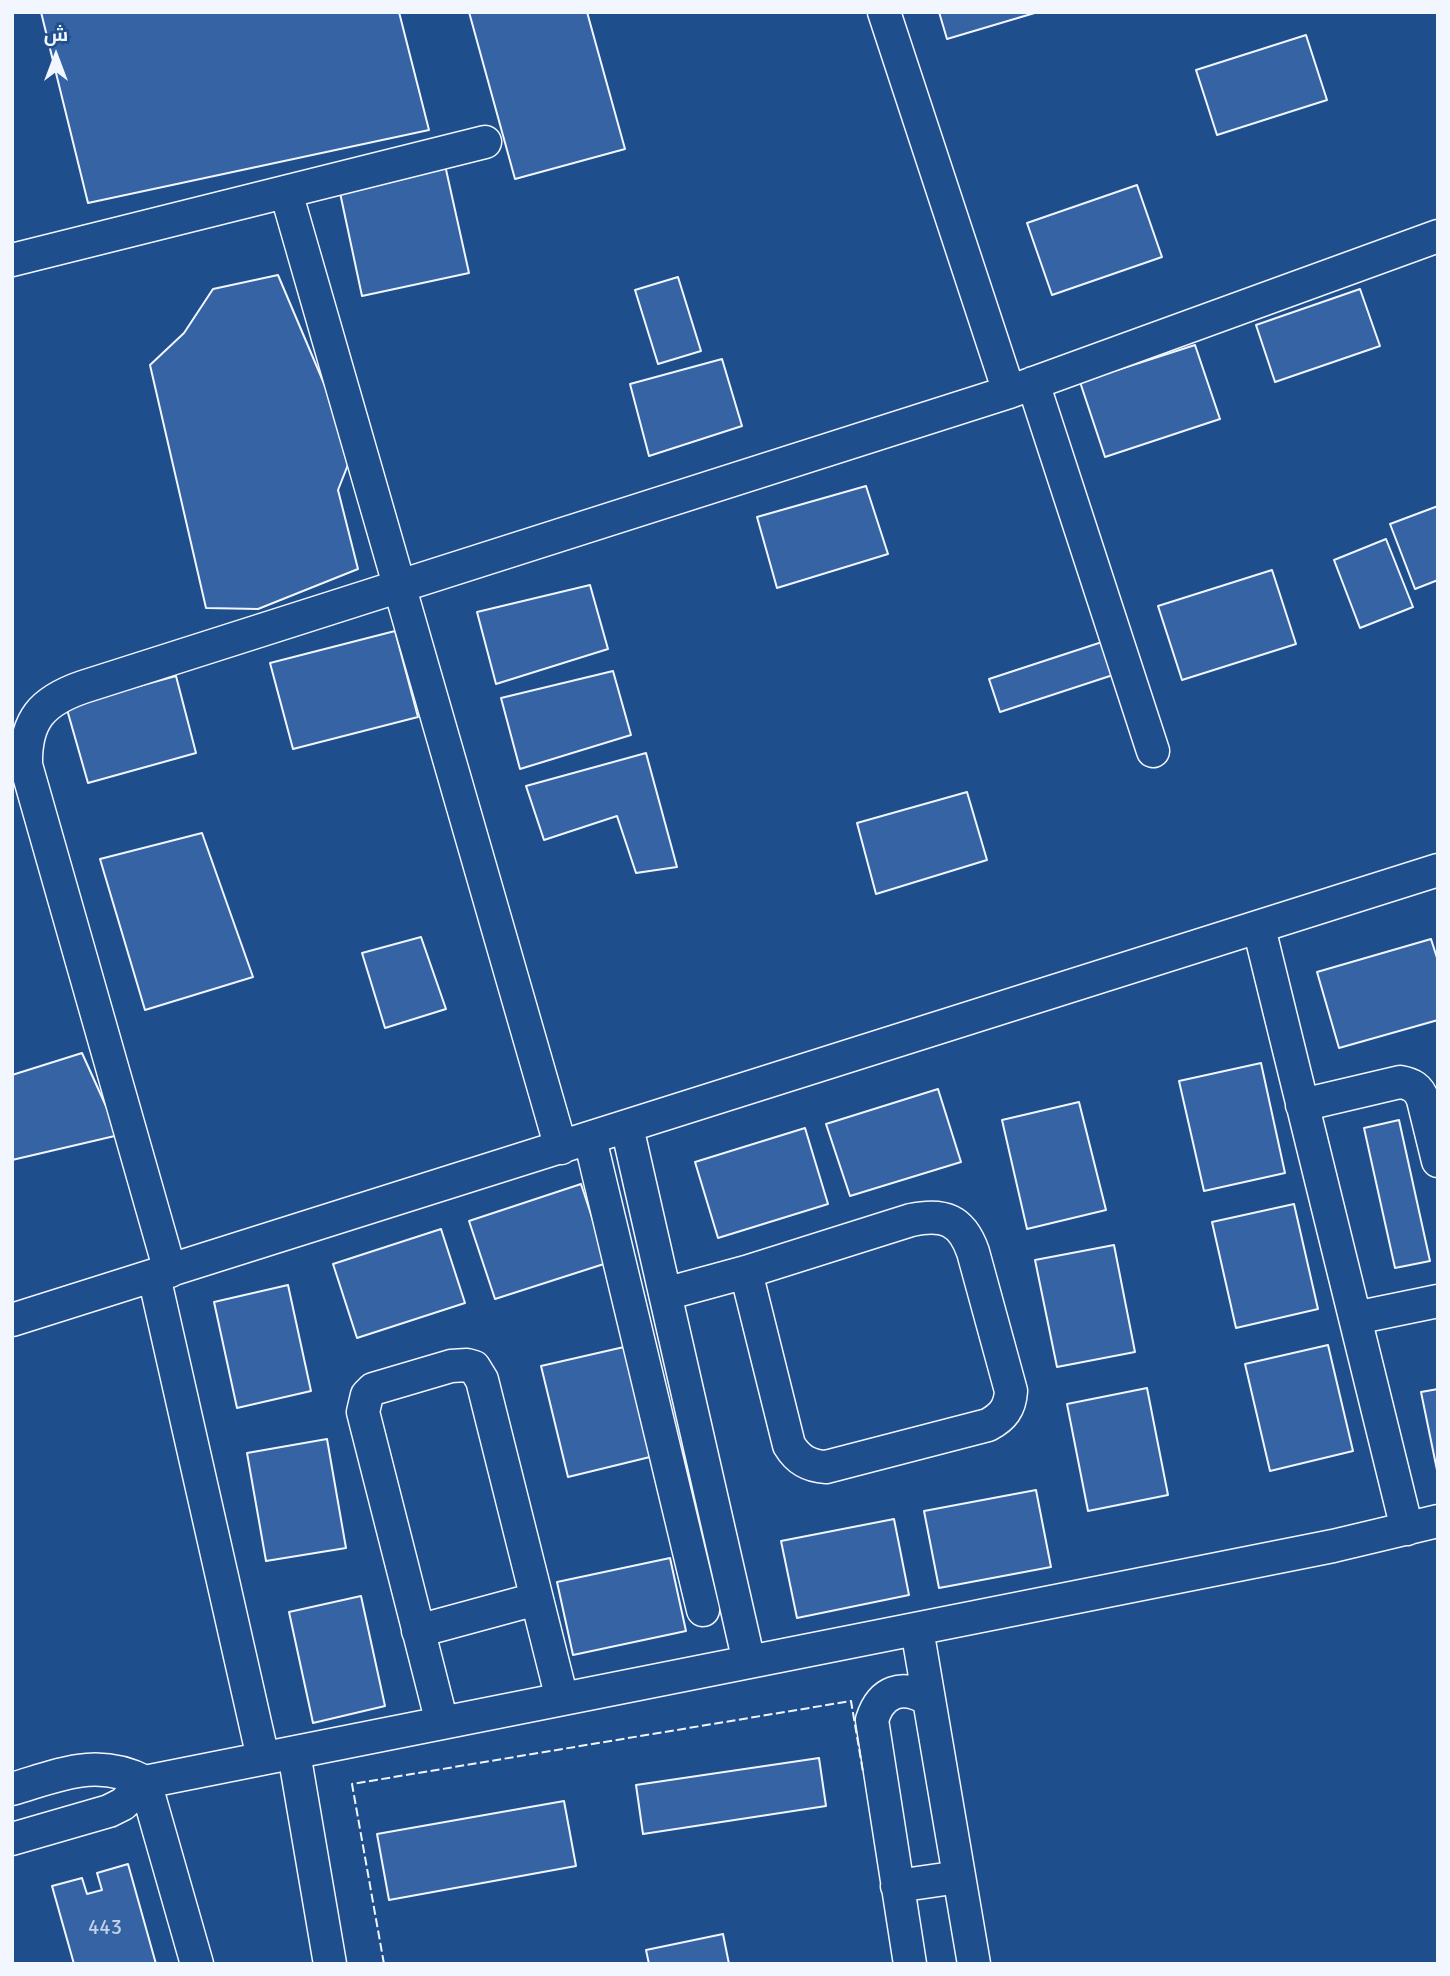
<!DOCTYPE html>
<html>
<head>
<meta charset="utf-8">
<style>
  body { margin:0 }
  #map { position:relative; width:1450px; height:1976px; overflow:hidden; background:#1f4e8c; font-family:Signika,Cairo,sans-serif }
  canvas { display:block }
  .frame { position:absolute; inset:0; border:14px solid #f2f6ff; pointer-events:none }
  .north { position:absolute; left:21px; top:21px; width:70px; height:70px; -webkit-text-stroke:5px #1f4e8c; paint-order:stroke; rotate:0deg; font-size:19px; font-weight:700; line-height:28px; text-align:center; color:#f2f6ff }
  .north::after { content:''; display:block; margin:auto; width:24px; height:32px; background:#f2f6ff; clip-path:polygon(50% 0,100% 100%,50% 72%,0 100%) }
</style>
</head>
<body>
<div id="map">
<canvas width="1450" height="1976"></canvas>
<div class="frame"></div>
<div class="north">ش</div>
</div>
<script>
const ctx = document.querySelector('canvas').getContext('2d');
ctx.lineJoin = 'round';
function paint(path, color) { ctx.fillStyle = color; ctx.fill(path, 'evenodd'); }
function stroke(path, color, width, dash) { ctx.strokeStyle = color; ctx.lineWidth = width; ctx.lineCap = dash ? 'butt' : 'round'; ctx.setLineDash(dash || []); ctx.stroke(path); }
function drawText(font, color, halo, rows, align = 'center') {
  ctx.font = font + ' Signika,sans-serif'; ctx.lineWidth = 5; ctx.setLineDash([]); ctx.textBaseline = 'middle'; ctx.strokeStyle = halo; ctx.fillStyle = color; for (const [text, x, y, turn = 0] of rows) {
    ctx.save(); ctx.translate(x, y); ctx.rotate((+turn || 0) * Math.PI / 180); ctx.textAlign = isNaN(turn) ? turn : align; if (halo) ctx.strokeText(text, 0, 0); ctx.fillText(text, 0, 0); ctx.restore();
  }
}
const building = new Path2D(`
  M41 12H399L429 130 88 203Z
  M469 12H587L625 149 515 179Z
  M939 12H1038L947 39Z
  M1306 35 1327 100 1217 135 1196 70Z
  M445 165 469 273 362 296 339 188Z
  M1137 185 1162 257 1052 295 1027 223Z
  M278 275 353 452 338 490 358 569 258 609 206 608 150 365 184 333 213 289Z
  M678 277 701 351 658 364 635 290Z
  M1360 289 1380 346 1275 382 1256 325Z
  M1195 345 1220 419 1105 457 1080 382Z
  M722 359 742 426 649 456 630 384Z
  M866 486 888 554 777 588 757 517Z
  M1438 506V580L1415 589 1390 524Z
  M1386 539 1413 607 1360 628 1334 560Z
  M1272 570 1296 644 1182 680 1158 606Z
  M590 585 608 649 496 684 477 612Z
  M395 631 418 717 293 749 270 663Z
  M1102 642 1113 675 1000 712 989 679Z
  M613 671 631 735 520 769 501 698Z
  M176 676 196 753 88 783 66 706Z
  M646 753 677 867 636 873 617 816 544 840 526 786Z
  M967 792 987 860 876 894 857 823Z
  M202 833 253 977 145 1010 100 859Z
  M421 937 446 1009 385 1028 362 953Z
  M1431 939 1438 961V1020L1339 1048 1317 972Z
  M82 1053 119 1135 12 1160V1075Z
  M1261 1063 1285 1173 1204 1191 1179 1081Z
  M938 1089 961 1162 850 1196 826 1124Z
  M1079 1102 1106 1210 1027 1229 1002 1120Z
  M1399 1120 1430 1261 1395 1268 1364 1128Z
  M805 1128 828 1204 718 1238 695 1162Z
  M581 1184 607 1263 495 1299 469 1221Z
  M1294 1204 1318 1309 1236 1328 1212 1222Z
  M441 1229 465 1303 357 1338 333 1264Z
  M1114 1245 1135 1352 1057 1367 1035 1260Z
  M288 1285 311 1391 237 1408 214 1302Z
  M1328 1345 1353 1451 1270 1471 1245 1364Z
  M624 1347 650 1457 568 1477 541 1366Z
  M1147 1388 1168 1495 1088 1511 1067 1404Z
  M1438 1389V1470H1437L1421 1392Z
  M327 1439 346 1548 266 1561 247 1453Z
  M1036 1490 1051 1567 939 1588 924 1511Z
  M894 1519 909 1595 797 1618 781 1541Z
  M670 1558 686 1631 573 1655 557 1582Z
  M361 1596 385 1706 313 1723 289 1612Z
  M819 1758 826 1806 643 1834 636 1785Z
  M564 1801 576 1866 389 1900 377 1834Z
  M128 1864 156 1964H74L52 1886 82 1878 87 1894 102 1890 97 1873Z
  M723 1934 729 1964H649L646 1950Z`);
paint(building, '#3563a3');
stroke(building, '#f2f6ff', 2);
const street = new Path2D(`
  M884 12 1009 392
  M286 192 561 1148
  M12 260 485 142
  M1033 383 1153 751
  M1259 928 1407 1529
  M1302 1105 1400 1082C1412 1084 1419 1088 1423 1100L1438 1161
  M627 1127 749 1662
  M590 1139 703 1610
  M170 1271 26 765C25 720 42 701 83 687L1009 392 1438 236
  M154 1276 263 1758
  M665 1294 746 1272 911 1220C944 1213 962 1220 973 1252L1011 1391C1010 1408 1003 1417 988 1425L826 1467C809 1466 798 1460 789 1445L746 1272
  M1355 1318 1438 1301
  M12 1320 1438 870
  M917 1629 974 1964
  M418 1631 536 1599
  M442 1723 363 1412 367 1395 373 1389 451 1366 467 1365 474 1367 482 1380 562 1699
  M294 1753 330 1964
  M12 1789C60 1775 97 1757 145 1782L197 1964
  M12 1839 109 1811 123 1804 145 1782 1333 1546 1438 1521
  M897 1886 959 1877
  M910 1964 872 1720C881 1691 902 1684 928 1699`);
stroke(street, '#f2f6ff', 35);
stroke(street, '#1f4e8c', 32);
stroke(new Path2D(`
  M384 1964 352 1784 851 1701 863 1772`), '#f2f6ff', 2, [9, 3.5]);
drawText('21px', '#c3d1e8', null, [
  ["443",105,1928]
]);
</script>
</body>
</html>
